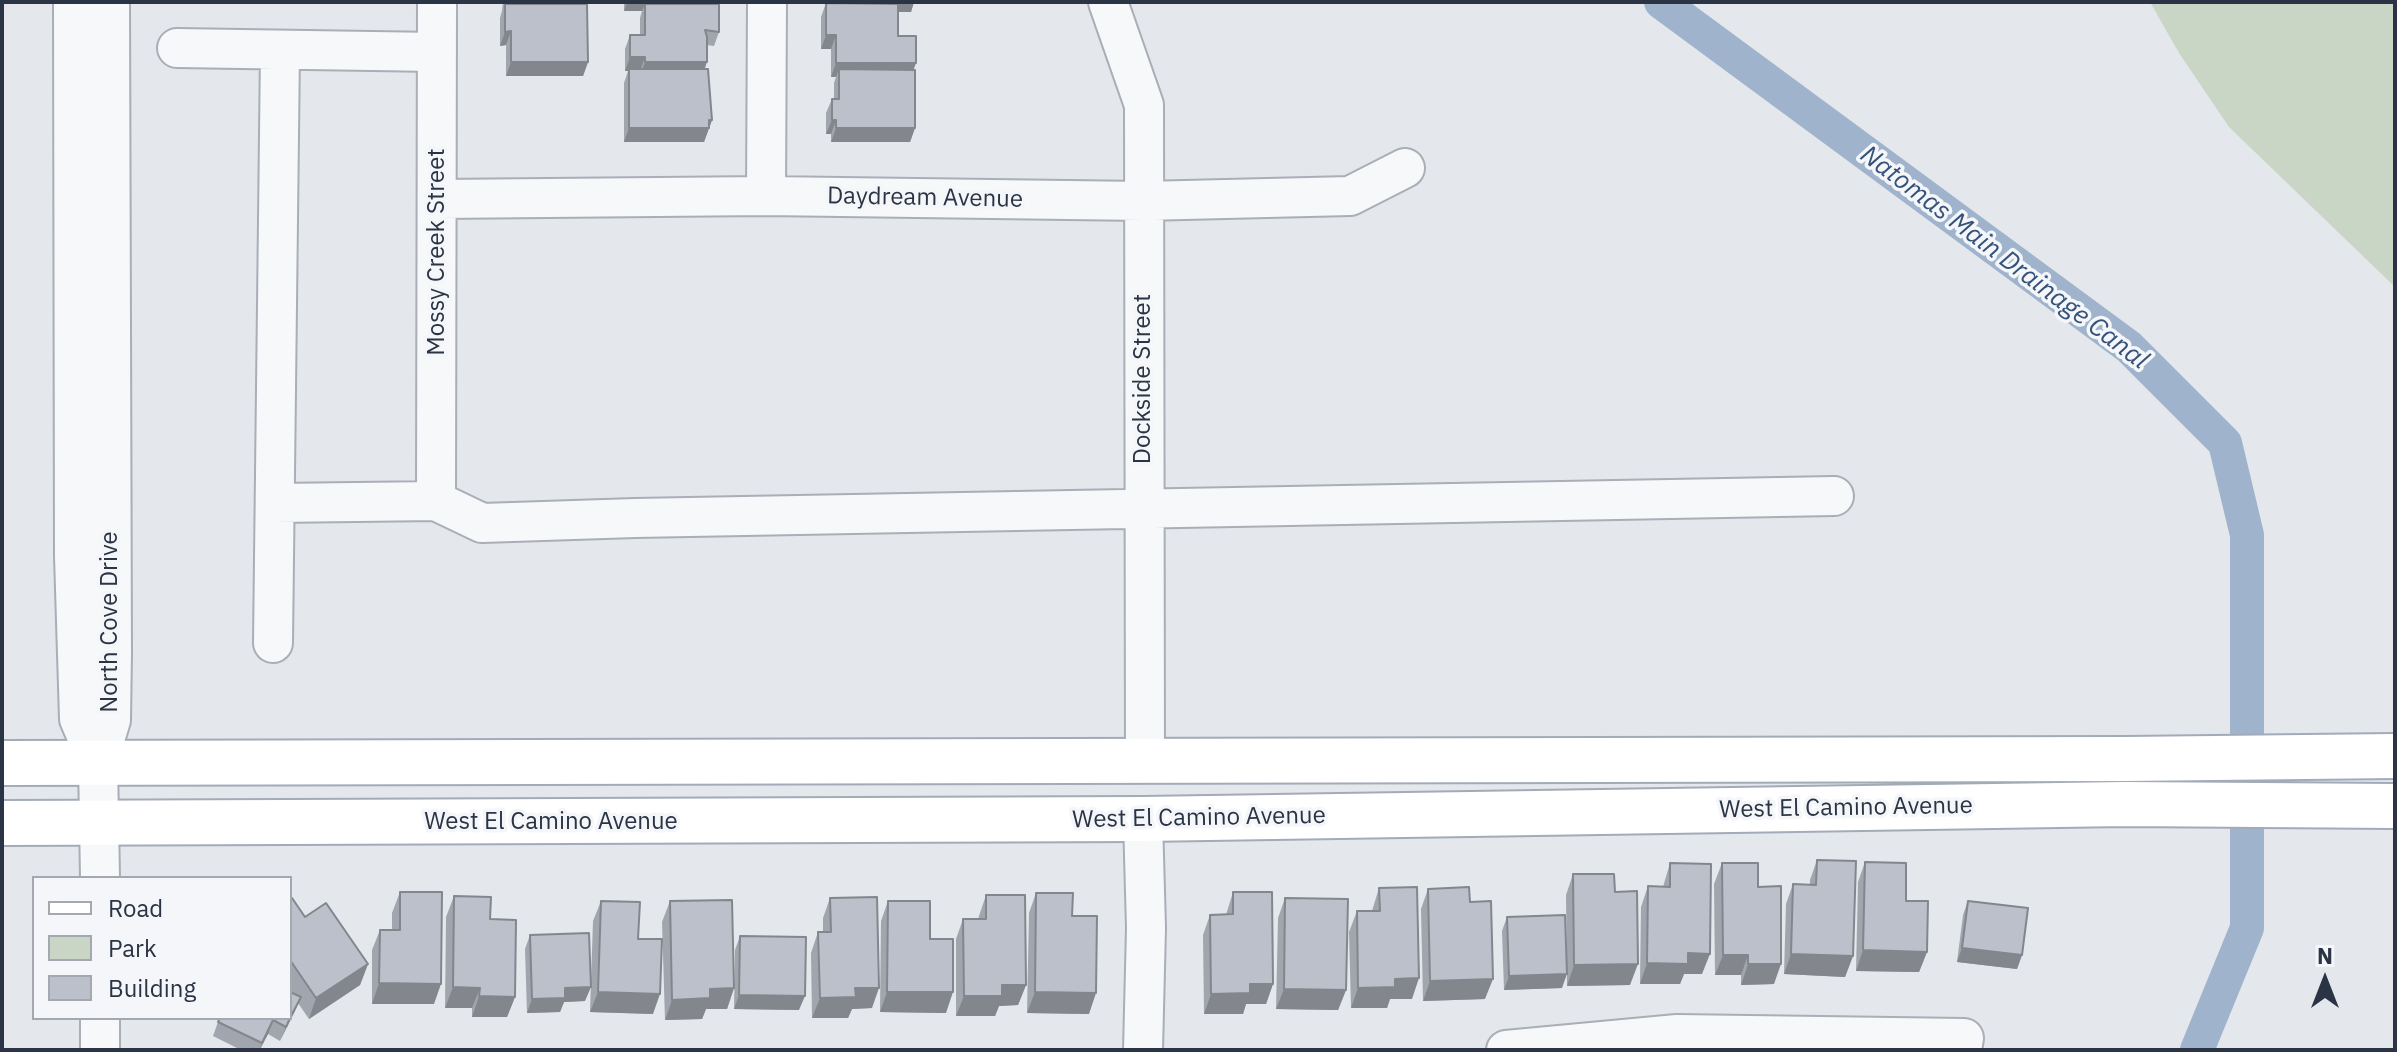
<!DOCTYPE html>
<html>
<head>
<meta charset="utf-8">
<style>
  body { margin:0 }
  #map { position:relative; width:2397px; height:1052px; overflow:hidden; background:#e4e7ec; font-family:"IBM Plex Sans",sans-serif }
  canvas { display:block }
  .frame { position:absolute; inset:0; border:4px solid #2b3445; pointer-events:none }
  .legend { position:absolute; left:32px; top:876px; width:260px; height:144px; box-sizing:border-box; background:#f4f6f9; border:2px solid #a4a8b1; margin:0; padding:10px 14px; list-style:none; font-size:24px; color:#2b3445 }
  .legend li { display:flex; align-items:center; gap:16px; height:40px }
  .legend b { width:40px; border:2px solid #a4a8b1 }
  .north { position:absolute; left:2285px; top:940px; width:80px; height:80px; -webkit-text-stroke:6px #f4f6f9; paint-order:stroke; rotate:0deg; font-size:22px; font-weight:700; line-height:32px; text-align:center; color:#2b3445 }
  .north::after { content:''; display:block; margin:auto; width:28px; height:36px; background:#2b3445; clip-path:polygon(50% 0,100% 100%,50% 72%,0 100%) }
</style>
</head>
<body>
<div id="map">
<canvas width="2397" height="1052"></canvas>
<div class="frame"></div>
<ul class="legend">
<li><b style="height:10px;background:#fff"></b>Road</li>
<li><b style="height:22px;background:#c9d6c5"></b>Park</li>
<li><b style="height:22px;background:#bbc0ca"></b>Building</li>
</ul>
<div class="north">N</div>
</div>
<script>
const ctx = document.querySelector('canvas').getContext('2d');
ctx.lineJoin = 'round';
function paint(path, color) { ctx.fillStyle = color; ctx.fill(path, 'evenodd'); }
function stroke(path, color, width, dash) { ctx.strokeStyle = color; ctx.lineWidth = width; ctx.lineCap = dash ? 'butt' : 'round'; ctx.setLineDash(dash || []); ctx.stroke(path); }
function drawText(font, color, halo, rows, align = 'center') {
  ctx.font = font + ' "IBM Plex Sans",sans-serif'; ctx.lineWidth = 7; ctx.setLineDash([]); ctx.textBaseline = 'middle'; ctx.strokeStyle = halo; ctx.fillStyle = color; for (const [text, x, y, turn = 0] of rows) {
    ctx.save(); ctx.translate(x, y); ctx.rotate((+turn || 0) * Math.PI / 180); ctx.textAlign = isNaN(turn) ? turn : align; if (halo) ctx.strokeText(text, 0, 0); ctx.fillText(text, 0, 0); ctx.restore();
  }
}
paint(new Path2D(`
  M2150 2H2395V287L2229 127 2179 53Z`), '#c9d6c5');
stroke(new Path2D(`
  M1661 2 2129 347 2225 443 2247 535V928L2197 1050`), '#9fb4cc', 34);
const minor = new Path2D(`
  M73 2 74 556 79 719 98 763
  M1108 2 1144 105 1145 761
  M177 48 437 52
  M766 196 767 2
  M438 199 766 196 1143 201 1350 196 1405 168
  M436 501 437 2
  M275 503 436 501 482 523 635 518 1834 496
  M273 643 280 50
  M1143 819 1146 928 1143 1050
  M100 878 98 763 111 720 112 652 110 2
  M100 1018V1050
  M1506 1050 1677 1034 1964 1038 1962 1050`);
const major = new Path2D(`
  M2 763 2125 759 2395 756
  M2 823 1143 819 2125 804 2395 806`);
stroke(minor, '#a9aeb7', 42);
stroke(major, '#a3abb8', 48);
stroke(minor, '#f7f8fa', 38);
stroke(major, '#fff', 44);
paint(new Path2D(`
  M503 2H587L588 62 583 76H506V45L500 46V18L502 11Z
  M624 2H706L705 4 719 32 714 46 707 45 705 69 712 120 704 142H624V83L628 71H625V49L630 35H640V18L642 11H624Z
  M833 2H914L911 12H898V36L914 70 915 128 910 142H831V134H826V113L832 99H834V83L836 77H831V49H821V17L826 3H833Z
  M1817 860 1853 956 1845 977 1784 974 1786 904 1793 884 1810 885V880Z
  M1865 862 1906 901 1927 952 1919 972 1856 971 1858 882Z
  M1670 863 1702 974H1684L1680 984H1640L1641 907 1648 886 1663 887Z
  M1722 863 1758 887 1774 984 1741 985V975H1715L1714 884Z
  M1573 874 1615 892 1630 985 1567 986 1566 895Z
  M1379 888 1412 999H1390L1387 1008H1351L1349 932 1357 911H1372Z
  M1428 889 1470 902 1485 999 1423 1001 1421 909Z
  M400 892 434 1004H372V950L380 930H392V913Z
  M1233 892 1273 984 1266 1004H1246L1243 1014H1204L1203 935 1210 915H1226Z
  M1036 893 1072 916 1089 1014 1027 1013 1029 913Z
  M986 895 1026 985 1018 1005 999 1006 995 1016H956V939L963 919H978Z
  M454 896 490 919 515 997 507 1017H472V1008H445L446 917Z
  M830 898 872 1008 852 1009 848 1018H812L811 953 818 932H823V918Z
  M1285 898 1346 990 1338 1010 1276 1009 1278 918Z
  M290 900 305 917 368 964 360 985 309 1019 298 1003 280 1041 268 1034 260 1050H241L213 1036 218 1022 290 1018Z
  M601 901 638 939 653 1014 590 1012 593 921Z
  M670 901 734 988 727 1009H706L702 1019 665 1020 662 922Z
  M888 901 930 939 946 1013 880 1012 881 921Z
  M1968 901 2022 955 2017 969 1957 962 1963 915Z
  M1507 917 1562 988 1504 990 1502 931Z
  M530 935 585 1001 564 1002 560 1012 527 1013 525 949Z
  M740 936 799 1010 734 1009 735 950Z`), '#a1a5ae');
paint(new Path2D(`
  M506 2H587L584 12 505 4 502 11Z
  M627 2H706L703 9 645 4 642 11H624Z
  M836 2H914L911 12H833Z
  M511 31 506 45 500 46 505 32Z
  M826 35H836L831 49H821Z
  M630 57H645L640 71H625Z
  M511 62H588L583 76H506Z
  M645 62H707L702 76H640Z
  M836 63H916L911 77 839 69 836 77H831Z
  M712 120 704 142H624L629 128Z
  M832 120H836L831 134H826Z
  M836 128H915L910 142H831Z
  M1962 948 2022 955 2017 969 1957 962Z
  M1863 950 1927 952 1919 972 1856 971Z
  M1688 953 1710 954 1702 974H1684L1680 984H1640L1647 963Z
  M1791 954 1853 956 1845 977 1784 974Z
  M1723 955H1748L1741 975H1715Z
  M368 964 360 985 309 1019 316 998Z
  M1638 964 1630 985 1567 986 1574 965Z
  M1748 964H1781L1774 984 1741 985Z
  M1567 974 1562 988 1504 990 1509 976Z
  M1419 978 1412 999H1390L1387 1008H1351L1358 988 1395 979Z
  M1493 979 1485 999 1423 1001 1430 981Z
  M379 983 441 984 434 1004H372Z
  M1250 984H1273L1266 1004H1246L1243 1014H1204L1211 994Z
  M1002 985H1026L1018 1005 999 1006 995 1016H956L964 996Z
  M453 987 480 988 472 1008H445Z
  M591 987 585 1001 564 1002 560 1012 527 1013 532 999 565 988Z
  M734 988 727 1009H706L702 1019 665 1020 672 1000 710 989Z
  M855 988H879L872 1008 852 1009 848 1018H812L820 998Z
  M1284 989 1346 990 1338 1010 1276 1009Z
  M598 992 660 994 653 1014 590 1012Z
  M887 992H953L946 1013 880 1012Z
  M1035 992 1096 993 1089 1014 1027 1013Z
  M739 995 805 996 799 1010 734 1009Z
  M479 996 515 997 507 1017H472Z
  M301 997 295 1011 280 1041 286 1027Z
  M273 1020 268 1034 259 1050 262 1043Z`), '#83868d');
const building = new Path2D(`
  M826 3 898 4V36H916V63H836V35H826Z
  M505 4H587L588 62H511V31L505 32Z
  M645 4H719V32L705 30 707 37V62H645V57H630V35H645Z
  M629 69H708L712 120H709V128H629Z
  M839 69 915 70V128H836V120H832V99H839Z
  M1817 860 1856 861 1853 956 1791 954 1793 884 1816 885Z
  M1865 862 1906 863V901H1928L1927 952 1863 950Z
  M1670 863 1711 864 1710 954 1688 953V964L1647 963 1648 886 1670 887Z
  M1722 863H1758V887L1781 886V964H1748V955H1723Z
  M1573 874H1614L1615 892 1637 891 1638 964 1574 965Z
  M1417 887 1419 978 1395 979V987L1358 988 1357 911H1380L1379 888Z
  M1469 887 1470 902 1491 901 1493 979 1430 981 1428 889Z
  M400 892H442L441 984 379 983 380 930H400Z
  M1233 892H1272L1273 984H1250V993L1211 994 1210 915 1233 914Z
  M1036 893H1073L1072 916H1097L1096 993 1035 992Z
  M986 895H1025L1026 985H1002V996H964L963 919H986Z
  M454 896 491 897 490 919 516 920 515 997 479 996 480 988 453 987Z
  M877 897 879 988H855L856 997 820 998 818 932H831L830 898Z
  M292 898 305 917 326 903 368 964 316 998 290 960V900Z
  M1285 898 1348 899 1346 990 1284 989Z
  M732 900 734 988 710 989V998L672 1000 670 901Z
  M601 901 640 902 638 939H662L660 994 598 992Z
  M888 901H930V939H953V992H887Z
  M1968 901 2028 908 2022 955 1962 948Z
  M1565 915 1567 974 1509 976 1507 917Z
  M589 933 591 987 565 988V998L532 999 530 935Z
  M740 936 806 937 805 996 739 995Z
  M290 992 301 997 290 1018Z
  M220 1018H290L286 1027 273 1020 262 1043 218 1022Z`);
paint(building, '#bbc0ca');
stroke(building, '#83868d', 2);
drawText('24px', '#2b3445', '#f4f6f9', [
  ["Daydream Avenue",925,198,1],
  ["Mossy Creek Street",437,252,-90],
  ["Dockside Street",1143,379,-90],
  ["North Cove Drive",110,622,-90],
  ["West El Camino Avenue",1846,808,-1],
  ["West El Camino Avenue",1199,818,-1],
  ["West El Camino Avenue",551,822]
]);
drawText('italic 26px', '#34527a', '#f4f6f9', [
  ["Natomas Main Drainage Canal",2004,258,37]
]);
</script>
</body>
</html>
